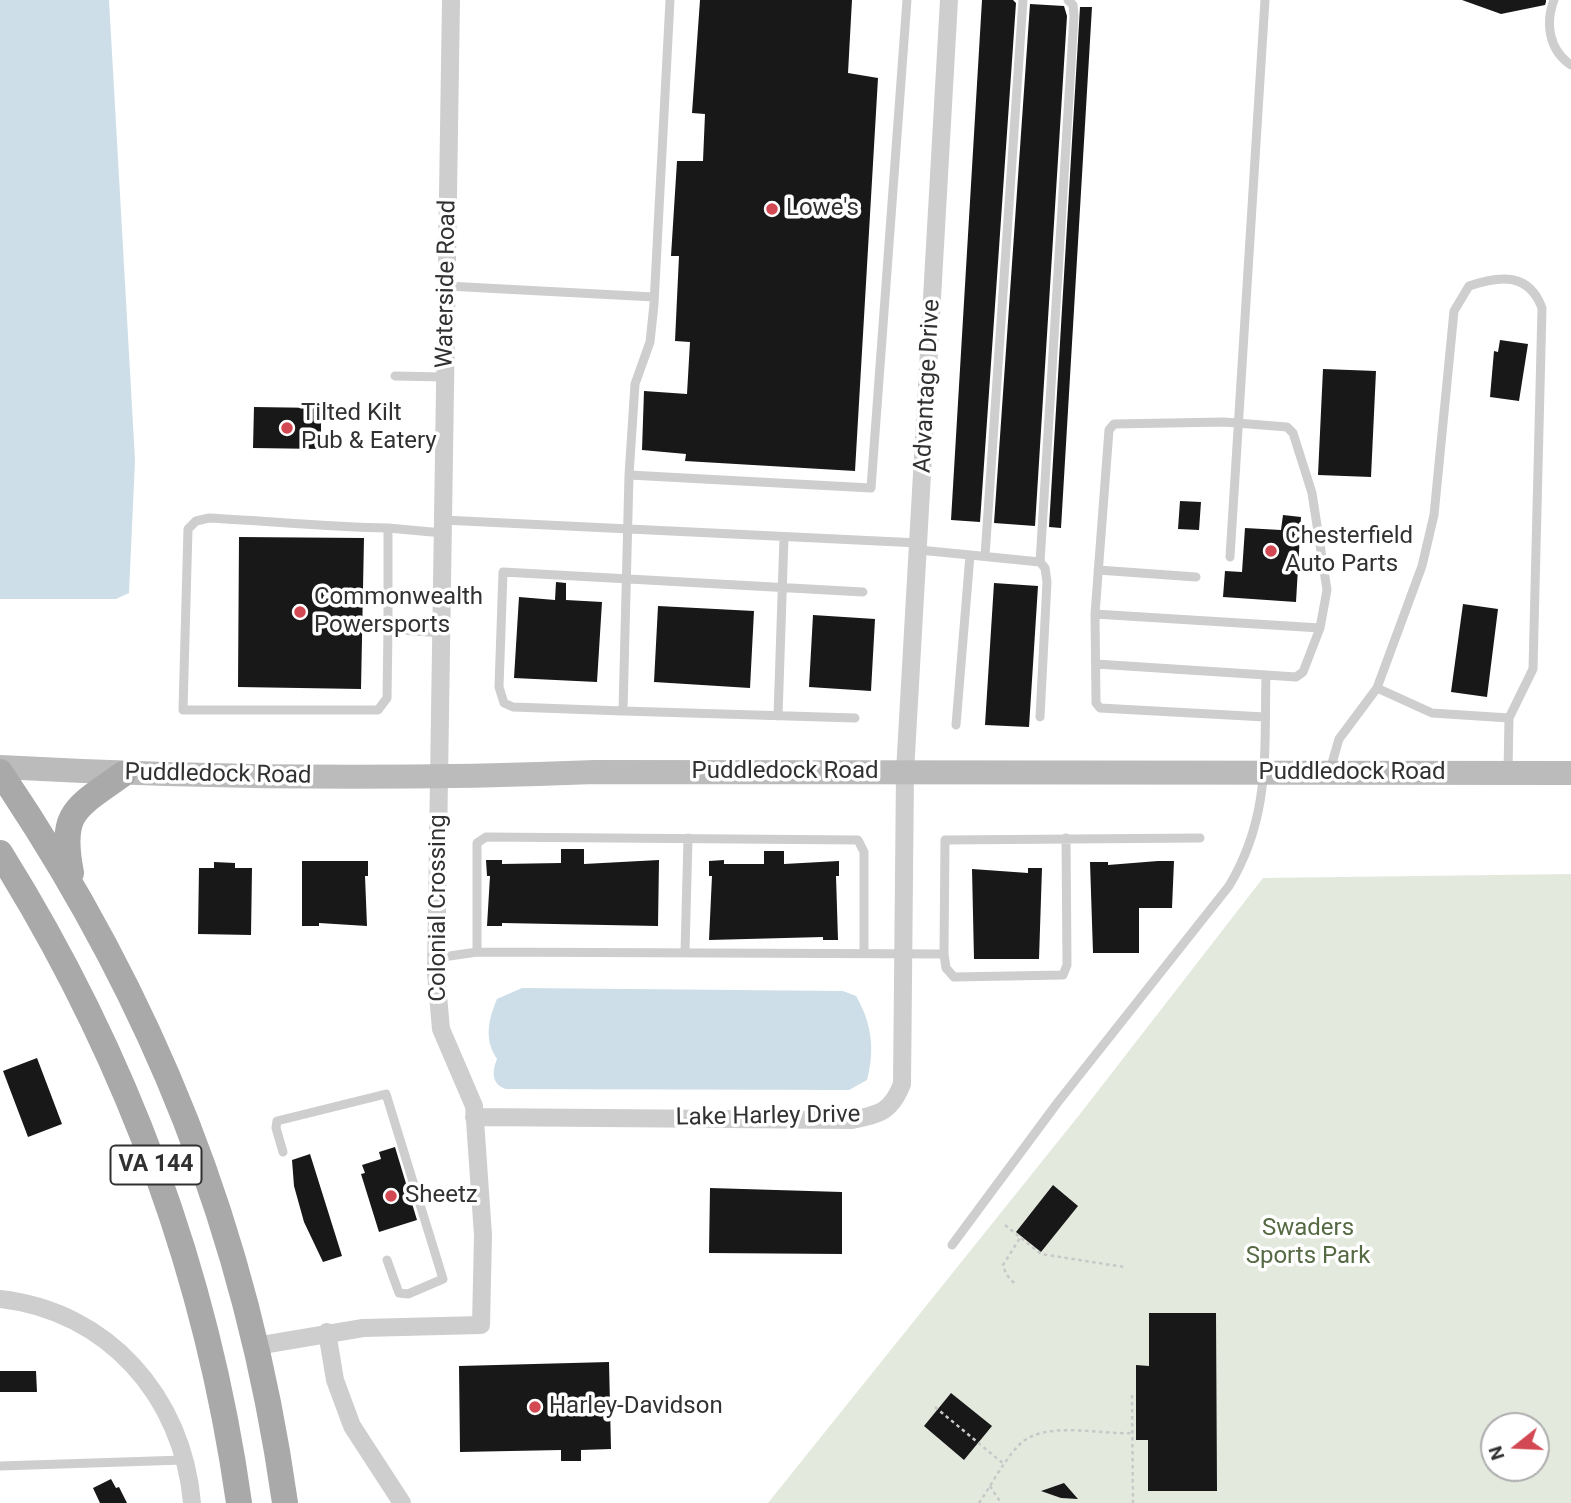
<!DOCTYPE html>
<html>
<head>
<meta charset="utf-8">
<style>
  body { margin:0 }
  #map { position:relative; width:1571px; height:1503px; overflow:hidden; background:#fff; font-family:Roboto,sans-serif }
  canvas { display:block }
  .north { position:absolute; left:1480px; top:1412px; width:70px; height:70px; box-sizing:border-box; background:#fff; border:2px solid #adadad; border-radius:50%; rotate:252deg; font-size:19px; font-weight:700; line-height:28px; text-align:center; color:#313131 }
  .north::after { content:''; display:block; margin:auto; width:24px; height:32px; background:#d34953; clip-path:polygon(50% 0,100% 100%,50% 72%,0 100%) }
</style>
</head>
<body>
<div id="map">
<canvas width="1571" height="1503"></canvas>
<div class="north">N</div>
</div>
<script>
const ctx = document.querySelector('canvas').getContext('2d');
ctx.lineJoin = 'round';
function paint(path, color) { ctx.fillStyle = color; ctx.fill(path, 'evenodd'); }
function stroke(path, color, width, dash) { ctx.strokeStyle = color; ctx.lineWidth = width; ctx.lineCap = dash ? 'butt' : 'round'; ctx.setLineDash(dash || []); ctx.stroke(path); }
function drawText(font, color, halo, rows, align = 'center') {
  ctx.font = font + ' Roboto,sans-serif'; ctx.lineWidth = 7; ctx.setLineDash([]); ctx.textBaseline = 'middle'; ctx.strokeStyle = halo; ctx.fillStyle = color; for (const [text, x, y, turn = 0] of rows) {
    ctx.save(); ctx.translate(x, y); ctx.rotate((+turn || 0) * Math.PI / 180); ctx.textAlign = isNaN(turn) ? turn : align; if (halo) ctx.strokeText(text, 0, 0); ctx.fillText(text, 0, 0); ctx.restore();
  }
}
paint(new Path2D(`
  M1571 874V1503H768L1080 1114 1263 878ZM1494 1426H1536V1468H1494Z`), '#e4e9de');
paint(new Path2D(`
  M0 0H109L135 460 129 593 116 599H0Z
  M522 988 843 991 856 996C872 1023 875 1050 867 1080L849 1090 506 1089C491 1084 492 1071 497 1059 484 1039 488 1021 497 999Z`), '#cddee8');
paint(new Path2D(`
  M700 0H852L848 73 878 78 855 471 685 461 686 454 642 450 644 391 687 394 690 342 675 341 679 256H671L677 161H703L705 114 692 113Z
  M982 0H1013L1016 3 980 522 951 520Z
  M1462 0H1546V2L1545 5 1501 14Z
  M1030 4 1064 6 1067 16 1035 526 994 523Z
  M1080 7H1092L1061 528 1049 527Z
  M1500 340 1528 344 1519 401 1490 397 1494 351 1498 352Z
  M1323 369 1376 371 1371 477 1318 475Z
  M254 407 321 408V449L253 448Z
  M1180 501 1201 502 1199 530 1178 529Z
  M1283 515 1301 517 1296 602 1223 597 1225 571 1242 572 1245 528 1281 530Z
  M239 537 364 538 361 689 238 687Z
  M556 582 566 583V600L602 602 597 682 514 678 519 597 555 600Z
  M994 583 1038 586 1029 727 985 725Z
  M1463 604 1498 609 1487 697 1451 692Z
  M658 606 754 611 750 688 654 682Z
  M813 615 875 619 871 691 809 687Z
  M561 849H584V864L659 860 658 926 502 923V926H487L490 876H487L486 860H502V864L561 863Z
  M764 851H784V864L839 861V876H836L838 940H823V937L709 940 712 876H709V861L724 860V864H764Z
  M302 861H368V876H365L367 926 319 923V926H302Z
  M1158 861H1174L1172 908H1139V953H1093L1090 862H1108V865Z
  M214 862 235 863V868H252L251 935 198 934 199 868H214Z
  M1028 868H1042L1039 959H974L972 869 1028 873Z
  M37 1058 62 1124 28 1137 3 1071Z
  M395 1147 417 1220 379 1232 361 1174 365 1173 362 1165 381 1159 379 1152Z
  M310 1154 342 1256 323 1262 304 1222 294 1186 292 1160Z
  M1053 1185 1078 1206 1041 1252 1016 1232Z
  M710 1188 842 1192V1254L709 1253Z
  M1149 1313H1216L1217 1491H1148V1440H1136V1365L1149 1366Z
  M609 1362 611 1449 581 1450V1461H561V1450L460 1452 459 1366Z
  M0 1371H36L37 1392H0Z
  M951 1393 992 1426 964 1460 924 1426Z
  M111 1479 116 1488 119 1487 127 1503H100L93 1488Z
  M1064 1483 1078 1499 1061 1498 1041 1491Z`), '#181818');
stroke(new Path2D(`
  M1005 1225 1041 1254 1124 1267
  M1014 1283 1006 1274 1003 1265 1020 1238
  M1132 1395 1133 1503
  M935 1407 1005 1465
  M990 1486 1001 1503
  M979 1503C992 1484 1004 1460 1020 1444 1045 1420 1100 1435 1133 1433`), '#c8c8c8', 2.5, [3.5, 3.5]);
stroke(new Path2D(`
  M670 0 654 304 650 342 635 384 629 475 623 711 855 718
  M1554 0C1545 24 1549 50 1571 65
  M447 286 654 297
  M395 376 445 377
  M629 475 871 488 907 0
  M443 520 919 543
  M919 550 970 555 956 725
  M970 555 1040 562 1045 568 1047 582 1040 717
  M985 556 1023 0
  M1230 557 1265 0
  M1040 562 1074 16 1073 5 1068 0
  M1098 570 1196 577
  M1095 614 1320 628
  M388 629 387 698 378 710H183L188 529 196 521 209 518C269 521 328 527 388 528
  M442 633 388 629V528L443 533
  M1377 688 1432 713 1509 718
  M623 711 513 707 504 703 499 687 503 572 863 592
  M778 716 784 537
  M1265 717 1100 708 1096 703 1095 614 1109 430 1114 424 1224 422 1287 427 1293 433 1312 493 1327 590 1320 628 1303 672 1296 677 1266 675
  M1330 770 1339 739 1377 688 1422 566 1434 515 1454 311 1469 286C1501 275 1529 273 1542 308L1533 669 1509 718 1508 771
  M477 952V843L486 837 858 840 864 852V953
  M685 952 688 838
  M944 954 945 840 1200 838
  M436 958 477 952 944 954 946 968 954 977 1063 975 1067 965 1066 838
  M283 1152 276 1128 277 1121 386 1094 443 1279 408 1294 399 1293 387 1260
  M952 1245 1058 1102 1229 886C1271 816 1264 753 1266 675L1096 664
  M0 1466 184 1460`), '#cecece', 9);
stroke(new Path2D(`
  M474 1117 852 1120C880 1114 891 1112 902 1084L905 772 949 0
  M0 1299C108 1311 183 1397 192 1503
  M327 1332 335 1380 352 1426 402 1503
  M256 1346 363 1328 481 1325 483 1235 474 1106 441 1029 436 973 451 0`), '#cecece', 18);
stroke(new Path2D(`
  M0 767C198 778 397 780 595 772L1571 773`), '#bbb', 24);
stroke(new Path2D(`
  M0 772C153 998 247 1232 285 1503
  M0 853C125 1053 206 1269 239 1503
  M71 873C59 811 76 808 123 774`), '#a9a9a9', 26);
for (const [x, y, r, color] of [
  [772,209,7,"#d34953"],
  [287,428,7,"#d34953"],
  [1271,551,7,"#d34953"],
  [300,612,7,"#d34953"],
  [391,1196,7,"#d34953"],
  [535,1407,7,"#d34953"]
]) { const dot = new Path2D(); dot.arc(x, y, r, 0, 2 * Math.PI); ctx.fillStyle = color; ctx.fill(dot); stroke(dot, '#fff', 2.5); }
for (const [x, y, w] of [
  [156,1165,91]
]) { const box = new Path2D(); box.roundRect(x - w / 2, y - 19.5, w, 39, 5); ctx.fillStyle = '#fff'; ctx.fill(box); stroke(box, '#313131', 2); }
drawText('bold 23px', '#313131', null, [
  ["VA 144",156,1165]
]);
drawText('24px', '#313131', '#fff', [
  ["Lowe's",786,209],
  ["Tilted Kilt",301,414],
  ["Pub & Eatery",301,442],
  ["Chesterfield",1285,537],
  ["Auto Parts",1285,565],
  ["Commonwealth",314,598],
  ["Powersports",314,626],
  ["Sheetz",405,1196],
  ["Harley-Davidson",549,1407]
], 'left');
drawText('24px', '#313131', '#fff', [
  ["Waterside Road",447,284,-89],
  ["Advantage Drive",928,386,-87],
  ["Puddledock Road",785,772],
  ["Puddledock Road",1352,773],
  ["Puddledock Road",218,775,1],
  ["Colonial Crossing",439,908,-90],
  ["Lake Harley Drive",768,1117,-1]
]);
drawText('24px', '#556943', '#fff', [
  ["Swaders",1308,1229],
  ["Sports Park",1308,1257]
]);
</script>
</body>
</html>
